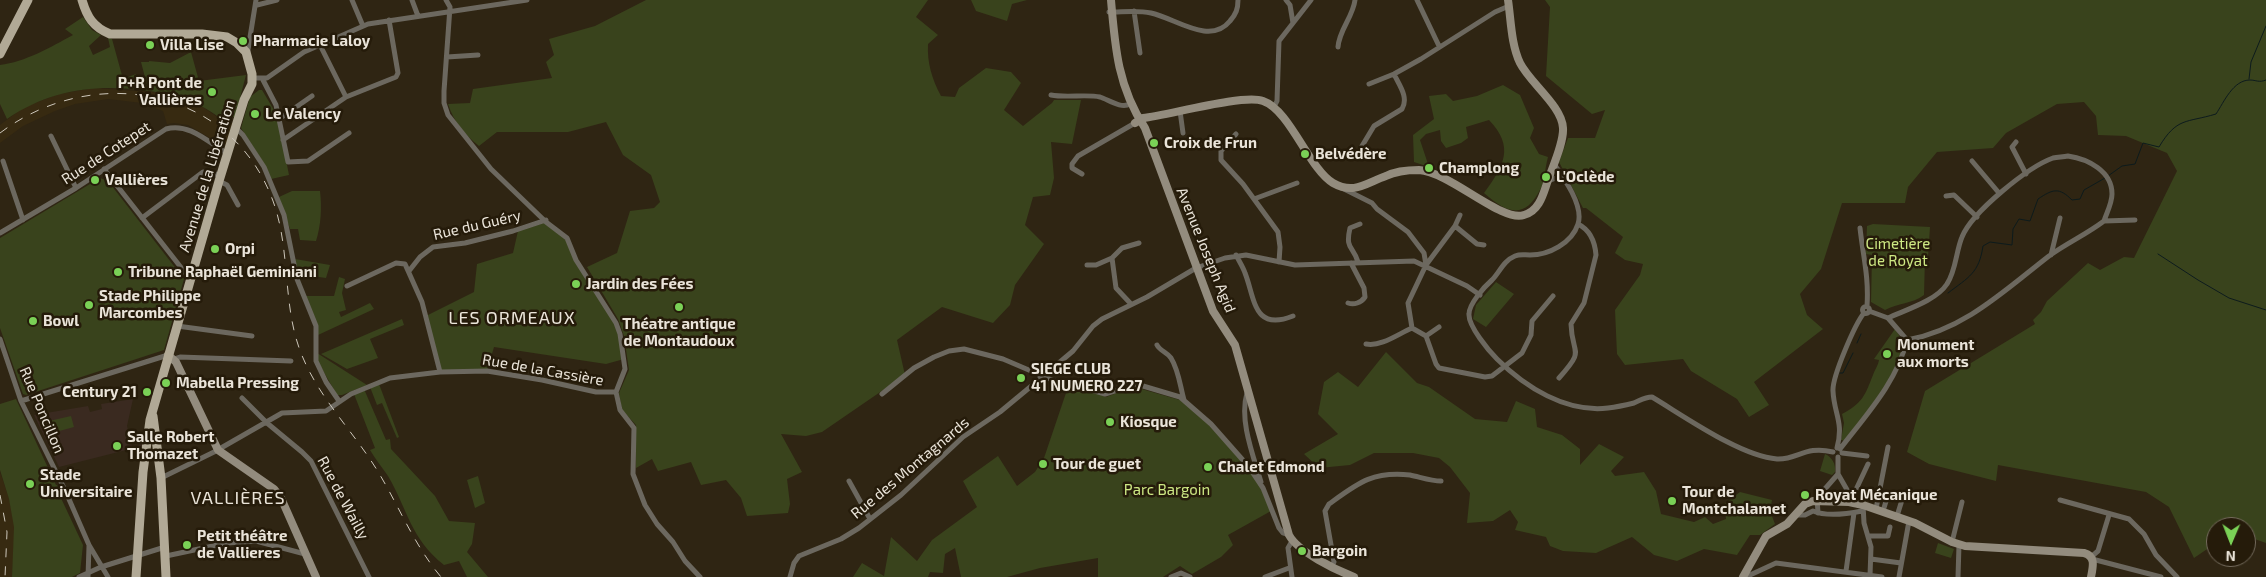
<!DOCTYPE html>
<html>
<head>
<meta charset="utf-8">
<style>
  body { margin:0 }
  #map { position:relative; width:2266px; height:577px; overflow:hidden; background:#2f2513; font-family:"Exo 2",sans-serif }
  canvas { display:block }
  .north { position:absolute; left:2206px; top:517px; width:50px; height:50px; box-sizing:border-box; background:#251b0a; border:1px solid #746b5d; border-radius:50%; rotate:181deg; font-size:14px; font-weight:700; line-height:20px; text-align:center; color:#eae4d9 }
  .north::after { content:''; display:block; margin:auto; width:18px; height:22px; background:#7ad156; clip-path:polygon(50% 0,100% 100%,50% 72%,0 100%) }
</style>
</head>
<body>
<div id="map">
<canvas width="2266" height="577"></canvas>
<div class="north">N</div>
</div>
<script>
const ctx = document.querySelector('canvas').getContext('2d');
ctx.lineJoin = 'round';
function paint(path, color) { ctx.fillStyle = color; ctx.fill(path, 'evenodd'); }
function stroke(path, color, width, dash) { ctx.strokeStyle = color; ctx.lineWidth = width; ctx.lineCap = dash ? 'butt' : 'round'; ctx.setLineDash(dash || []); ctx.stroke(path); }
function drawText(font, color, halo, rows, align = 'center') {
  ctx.font = font + ' "Exo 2",sans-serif'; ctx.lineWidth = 5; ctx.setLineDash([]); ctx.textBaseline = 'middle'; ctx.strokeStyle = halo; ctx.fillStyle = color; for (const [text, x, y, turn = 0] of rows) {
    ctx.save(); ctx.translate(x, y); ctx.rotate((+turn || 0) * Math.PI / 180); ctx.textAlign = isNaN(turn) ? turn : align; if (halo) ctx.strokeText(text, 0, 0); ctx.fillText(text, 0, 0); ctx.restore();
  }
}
paint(new Path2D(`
  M94 88 167 93 198 104 225 122 232 123 226 145 210 138 188 125 174 123 167 124 163 111 142 103 108 99 75 104 55 111 23 126 0 143V125L24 107 59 94Z
  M0 472 9 498 15 526 12 577H0Z`), '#372a11');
paint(new Path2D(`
  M133 399 127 426 132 446 142 444V446L59 467 34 415 88 406 90 412 102 409 101 404Z`), '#3a2a20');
paint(new Path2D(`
  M646 0H928L916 17 938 35 928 44C927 63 932 79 941 96L955 97 959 88 986 68 1011 72 1021 83 1004 110 1023 126 1052 103 1054 100H1081L1072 144 1051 142 1054 178 1050 195 1033 197 1025 225 1044 244 1015 285 1010 305 993 323 942 307 897 340 905 375 822 432 806 436 781 434 802 472 787 479 790 504 788 513 747 516 741 498 726 480 701 485 691 462 658 471 652 459 636 468V425L622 410 619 393 629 370 624 336 618 319 587 267 617 253 630 211 654 208 660 202 651 175 623 155 606 122 568 132H497L479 146C464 134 454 122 448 104L470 103 473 89 552 78 546 62 554 55 549 39 595 26Z
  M971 0H1027L1012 4 1007 21 976 11Z
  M1545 0H2266V543L2246 536V527H2216V543L2194 558 2169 507 2146 492 1998 465 1996 481 1929 464 1907 452 1925 391 2035 324 2033 320 2041 312 2047 301 2088 263 2100 270 2124 257 2134 258 2177 171 2167 153 2126 136 2098 135 2096 116 2084 102 2057 104 2006 133 1993 148 1937 152 1908 187 1905 203H1842L1821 269 1800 294 1807 315 1823 329 1754 382 1769 405 1749 417 1737 399 1691 371 1683 359 1625 365 1617 354 1615 310 1640 275 1643 264 1625 260 1615 253 1623 237 1586 208H1583L1559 162 1568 138H1595L1605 110 1592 114 1546 76 1550 7Z
  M83 17 92 30 101 35 89 46 93 55 110 47 108 38 112 39 123 79 136 74 138 85H147L141 62H149V61L170 63 191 52 199 81 246 75 235 117 220 118C196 100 172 94 142 90 92 84 48 91 7 119L0 104V65C25 62 51 47 73 35L65 29Z
  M1503 85 1520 95 1534 128 1530 138 1539 154 1548 157C1545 167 1545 180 1541 188 1525 220 1508 214 1484 193 1504 166 1515 147 1489 120L1466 127 1468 138 1461 143 1446 148 1441 141 1440 130 1426 134 1420 140 1429 167 1414 162 1413 135 1434 119 1429 96 1446 94 1453 101 1477 96Z
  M259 90H262L277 115 289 175 271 179 263 162 241 128 250 97Z
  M100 178 108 181 184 279 164 350 26 395 23 394 0 328V238Z
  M292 191H320C322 207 321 226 316 241L300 240 298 229H290L279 197Z
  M546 222 567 238 569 247 616 323 624 359 606 364 494 347 487 371 440 372 426 316 474 292 477 264 513 253 518 231Z
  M1873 224 1930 227 1928 257 1925 258 1924 295C1912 304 1898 303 1885 310L1871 302 1872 255 1866 254 1867 226Z
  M295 259 330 265 326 278 298 274Z
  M339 277 345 279 342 293 346 310 339 312 341 317 370 303 374 309 318 335 304 296H334Z
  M1496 282 1514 294 1486 327 1473 319 1476 305Z
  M402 319 404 325 370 339 378 358 347 369 321 354Z
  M1895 329 1904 343V353L1877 401 1845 441 1841 440 1844 423 1842 414C1863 403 1865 395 1873 375 1875 369 1878 366 1879 360L1874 359Z
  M1386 352 1417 383 1429 387 1475 419 1507 422 1516 401 1535 409 1537 427 1562 435 1580 449V465L1599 444 1624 457 1611 471 1615 476 1644 472 1656 491 1661 514 1694 522 1705 517 1713 524 1726 519 1724 504 1740 492 1772 500 1770 511 1775 524 1760 535H1750L1737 555 1704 549 1677 561 1654 555 1632 537 1596 553 1563 551 1550 546 1546 537 1515 530 1518 522 1510 510 1493 521 1467 523 1470 493 1450 467 1439 458 1413 453H1374L1350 465 1319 468 1304 454 1338 434 1318 414 1324 382 1338 372 1358 387Z
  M317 353 367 385 342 395H337L317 360Z
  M379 384 399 437 397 438 382 403 377 405 370 387Z
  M1138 388 1180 400 1194 410 1237 454 1259 484 1271 511 1228 535 1233 545 1221 557 1192 574 1180 566 1163 577H1098V558L1040 568 1007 577H961L955 548 945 554 943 573 930 572 928 577H853L862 563 884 576 891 537 917 561 932 540 977 507 963 481 998 456 1017 486 1035 472 1044 458 1067 390 1092 392 1106 397 1128 389Z
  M364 389 386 440 390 439 391 449 435 496 449 521 475 523 472 544 467 552 488 577H467L459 561 444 565C410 538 408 510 388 476 382 467 375 459 370 450L375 448 354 394Z
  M16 399 56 485H57L61 491H58L59 494 61 493 64 498 60 496 83 545 80 573 72 577H12L14 527 9 499 0 470V404Z
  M71 416 74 427 52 433 49 421Z
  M1825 454C1832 457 1836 464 1835 472L1832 475 1820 471Z
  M478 476 485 503 475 508 467 480Z
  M1938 543 1954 549 1951 558 1935 553Z`), '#39431c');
stroke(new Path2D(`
  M2249 79 2251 62 2266 26
  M2108 176 2122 166 2135 164 2143 143 2159 147C2177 117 2186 123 2216 114 2224 102 2233 80 2250 80 2256 80 2259 83 2266 80
  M2158 254 2198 280 2229 298 2266 310
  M1948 293C1969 277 1979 273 1983 246L1990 242 2012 245 2013 229 2019 219 2030 221 2038 199C2053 189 2059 187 2072 200L2080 199 2084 190 2105 178
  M1857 343 1861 334
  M1840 373H1843L1853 353`), '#0d1b1c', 1);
stroke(new Path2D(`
  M352 0 363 26
  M412 0 418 16
  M446 0 450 7 444 91V103L448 115 491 169 546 222 567 238 576 260 616 323 620 334 625 369 616 392
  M1286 0 1290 5 1293 23
  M1417 0 1439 46
  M257 5 277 0
  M1134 11 1140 53
  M1109 12C1123 12 1138 10 1151 13 1175 18 1210 46 1230 21 1236 14 1238 9 1238 0
  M320 45 346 97
  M1338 47C1339 30 1353 17 1355 0
  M247 56 256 0
  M447 57 478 55
  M252 78H267L304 52 368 24 527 0
  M263 80 276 105 288 162 308 161 349 133
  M1369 84 1394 74 1421 59 1495 12 1509 6
  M1051 95C1066 98 1087 94 1100 97 1109 100 1121 109 1130 104
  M1274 107 1277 101 1279 41 1311 0
  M1180 111 1183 133
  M279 119 312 96
  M236 128 243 135 264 167 284 215 297 279 316 326V361L326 382 339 401
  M1236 134 1221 151V160L1243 184 1278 232 1280 247 1279 262
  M51 136 76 188
  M283 140 346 97 396 77 398 73 389 20
  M2016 142 2012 147 2026 174
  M1363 152 1362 146 1374 126 1402 109C1409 97 1399 85 1394 74
  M2068 156C2088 159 2112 171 2112 194 2112 203 2107 212 2104 221 2087 234 2067 243 2049 256 2005 290 1964 330 1907 340L1888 318C1905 310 1936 301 1947 284 1956 271 1956 251 1962 237 1972 212 2028 167 2053 158 2058 157 2063 157 2068 156Z
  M3 161 23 220
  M1972 161 1999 193
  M1554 164C1564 178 1584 206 1578 224 1572 243 1549 255 1530 255 1524 255 1520 254 1515 256 1503 261 1500 272 1492 280 1484 287 1469 304 1469 314 1468 326 1489 351 1497 359 1525 387 1566 413 1608 408 1617 407 1626 405 1634 403 1641 400 1645 397 1652 397 1684 416 1740 456 1777 459 1798 460 1805 445 1833 452
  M104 169 190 279
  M1082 174 1072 168V164L1078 156 1135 123
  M219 181 227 185 238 205
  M1548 181 1556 178 1565 181
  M1344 189 1372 203 1377 209 1408 232 1424 253 1426 265
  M1946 196 1954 195 1977 217
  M1254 199 1297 183
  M142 218 203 172 221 175
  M2104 221 2135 220
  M1455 226 1477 244 1484 245
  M1860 228C1863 256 1869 277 1867 306
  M0 233 76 188 166 129C189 122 209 143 228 154
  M1236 255C1239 261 1243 267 1245 273 1255 298 1253 332 1293 316
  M2051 255 2060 218
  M1358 262C1353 245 1345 250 1350 228L1360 224
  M1087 265H1096L1112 258
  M409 271 420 257 433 247 465 243 513 231 546 220
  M347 286 396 263 405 264 422 302 440 372
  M1348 303C1354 305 1361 303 1365 297L1364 288 1351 263
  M1131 304 1116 288 1112 258 1122 248 1139 243
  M1862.5 310a3.5 3.5 0 1 1 7 0a3.5 3.5 0 1 1-7 0Z
  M1869 311 1888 318
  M177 326 252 336
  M1439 327 1426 336 1436 364 1439 368 1485 377 1492 376 1522 353 1531 335 1532 321 1553 296
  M1412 328 1426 336
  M0 339 21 401 65 490 89 545 108 577
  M1366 344C1381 347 1398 334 1412 328L1408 303 1426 265 1455 226 1460 215
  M1157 345C1160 351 1167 352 1171 358 1179 371 1180 386 1184 400
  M174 359 180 357 291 361
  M1559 378C1586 348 1572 356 1571 324L1584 303 1596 255C1595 242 1590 230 1578 224
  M616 392 620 410 634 428 633 474 645 505 657 524 673 542 685 561 700 577
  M1247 393C1239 420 1253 455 1261 482
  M882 394 914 368 934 357 949 351 964 349 1003 359 1071 388 1088 389 1105 394 1130 386H1143L1180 397 1211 424 1249 467 1263 488 1279 528 1283 533 1289 535
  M242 398 267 423 302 452 311 461 369 577
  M21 401 168 355
  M1837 448C1844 422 1834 414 1833 391 1832 377 1855 324 1864 313
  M1840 449C1866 415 1897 382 1907 340
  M1842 453 1867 456
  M1838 457V474L1854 502
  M161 478 214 452 282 413 326 411 351 394 390 378 440 372 487 371 542 380 596 392H616
  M849 481 870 519
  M1852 498 1868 464
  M2060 500 2129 519 2144 534 2156 555 2177 577
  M1863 505 1864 523 1871 547 1870 576
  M1876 509 1888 447
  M1883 511 1887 498
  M1818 513 1817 498 1838 474
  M1796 515H1805L1813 511C1827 517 1847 514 1862 511
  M1897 516 1902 500
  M1868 536H1888L1890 527
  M1952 542 1962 502
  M166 556 227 543 256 541 305 554
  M2091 557 2098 551 2109 515
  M1871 559 1901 563
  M2092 559 2161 577
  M1332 566 1334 562 1325 511 1329 504C1358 483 1372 471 1410 475 1420 477 1431 481 1441 481
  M1846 571 1854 513
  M1744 575H1750L1776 563 1882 577
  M79 577 101 567 165 547
  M88 577 89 546
  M790 577 794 563 799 556 841 539 859 528 901 495 963 437 1000 412 1035 383 1073 351 1093 326 1102 319 1147 297 1196 268 1225 258 1246 255 1295 265 1414 261 1467 286 1480 295
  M1171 577 1181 573 1190 577
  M1265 577 1289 568
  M1292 577 1288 548 1292 541
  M1899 577 1909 521
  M1958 577 1959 545`), '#6c685f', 5);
stroke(new Path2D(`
  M1111 0C1115 48 1118 87 1145 128L1213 311 1235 345 1289 535C1298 552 1336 570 1354 577
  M1135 123 1143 118C1169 115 1243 94 1263 101 1290 110 1309 169 1333 183 1354 195 1366 183 1386 176 1396 171 1408 170 1419 170 1450 172 1502 223 1524 215 1539 211 1543 195 1547 183 1552 168 1564 143 1563 128 1562 106 1530 83 1520 63 1511 44 1511 20 1508 0
  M168 355 176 362 218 450 274 489 281 498 316 577
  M1743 577 1766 536 1787 524 1805 504 1813 501 1849 502 1863 505 1915 523 1952 542 1965 546 2084 553C2096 556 2093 567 2091 577`), '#938c7e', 8);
stroke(new Path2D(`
  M82 0C87 17 93 27 110 34H202L227 37 237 43 246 52 252 74V84L244 100 219 181 150 420 143 472 136 577
  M0 54 28 0
  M153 416 161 478 166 577`), '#b1a996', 9);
stroke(new Path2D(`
  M0 133C92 63 231 86 273 201 291 250 282 305 301 353 318 397 353 431 377 470 399 506 414 545 441 577
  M0 495 7 532 5 577`), '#cdc7bb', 1, [9, 9]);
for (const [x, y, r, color] of [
  [243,41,5,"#7ad156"],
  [150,45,5,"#7ad156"],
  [212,92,5,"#7ad156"],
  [255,114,5,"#7ad156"],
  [1154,143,5,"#7ad156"],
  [1305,154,5,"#7ad156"],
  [1429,168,5,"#7ad156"],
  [1546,177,5,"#7ad156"],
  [95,180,5,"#7ad156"],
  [215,249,5,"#7ad156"],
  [118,272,5,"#7ad156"],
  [576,284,5,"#7ad156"],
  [89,305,5,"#7ad156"],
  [679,307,5,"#7ad156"],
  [33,321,5,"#7ad156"],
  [1887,354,5,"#7ad156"],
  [1021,378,5,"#7ad156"],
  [166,383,5,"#7ad156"],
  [147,392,5,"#7ad156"],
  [1110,422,5,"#7ad156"],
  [117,446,5,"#7ad156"],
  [1043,464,5,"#7ad156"],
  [1208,467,5,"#7ad156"],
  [30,484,5,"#7ad156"],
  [1805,495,5,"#7ad156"],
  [1672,501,5,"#7ad156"],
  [187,545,5,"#7ad156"],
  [1302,551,5,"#7ad156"]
]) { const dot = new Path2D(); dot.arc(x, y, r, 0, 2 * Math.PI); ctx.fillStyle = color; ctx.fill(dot); stroke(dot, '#251b0a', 2); }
drawText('bold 15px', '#eae4d9', '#251b0a', [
  ["Pharmacie Laloy",253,41],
  ["Villa Lise",160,45],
  ["P+R Pont de",202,83,"right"],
  ["Vallières",202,100,"right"],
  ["Le Valency",265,114],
  ["Croix de Frun",1164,143],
  ["Belvédère",1315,154],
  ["Champlong",1439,168],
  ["L'Oclède",1556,177],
  ["Vallières",105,180],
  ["Orpi",225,249],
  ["Tribune Raphaël Geminiani",128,272],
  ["Jardin des Fées",586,284],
  ["Stade Philippe",99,296],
  ["Marcombes",99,313],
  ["Bowl",43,321],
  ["Théatre antique",679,324,"center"],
  ["de Montaudoux",679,341,"center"],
  ["Monument",1897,345],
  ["aux morts",1897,362],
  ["SIEGE CLUB",1031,369],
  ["41 NUMERO 227",1031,386],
  ["Mabella Pressing",176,383],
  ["Century 21",137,392,"right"],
  ["Kiosque",1120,422],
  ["Salle Robert",127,437],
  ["Thomazet",127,454],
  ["Tour de guet",1053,464],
  ["Chalet Edmond",1218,467],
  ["Stade",40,475],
  ["Universitaire",40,492],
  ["Tour de",1682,492],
  ["Montchalamet",1682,509],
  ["Royat Mécanique",1815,495],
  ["Petit théâtre",197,536],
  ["de Vallieres",197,553],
  ["Bargoin",1312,551]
], 'left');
drawText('15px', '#eae4d9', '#251b0a', [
  ["Rue de Cotepet",106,153,-33],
  ["Avenue de la Libération",207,176,-73],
  ["Rue du Guéry",477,225,-13],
  ["Avenue Joseph Agid",1206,250,68],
  ["Rue de la Cassière",543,370,10],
  ["Rue Poncillon",42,410,67],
  ["Rue des Montagnards",910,468,-40],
  ["Rue de Wailly",343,498,62]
]);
drawText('15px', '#cee984', '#251b0a', [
  ["Cimetière",1898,244],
  ["de Royat",1898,261],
  ["Parc Bargoin",1167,490]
]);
ctx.letterSpacing = '1px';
drawText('18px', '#eae4d9', '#251b0a', [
  ["LES ORMEAUX",512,318],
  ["VALLIÈRES",238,498]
]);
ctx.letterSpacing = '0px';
</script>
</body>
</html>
